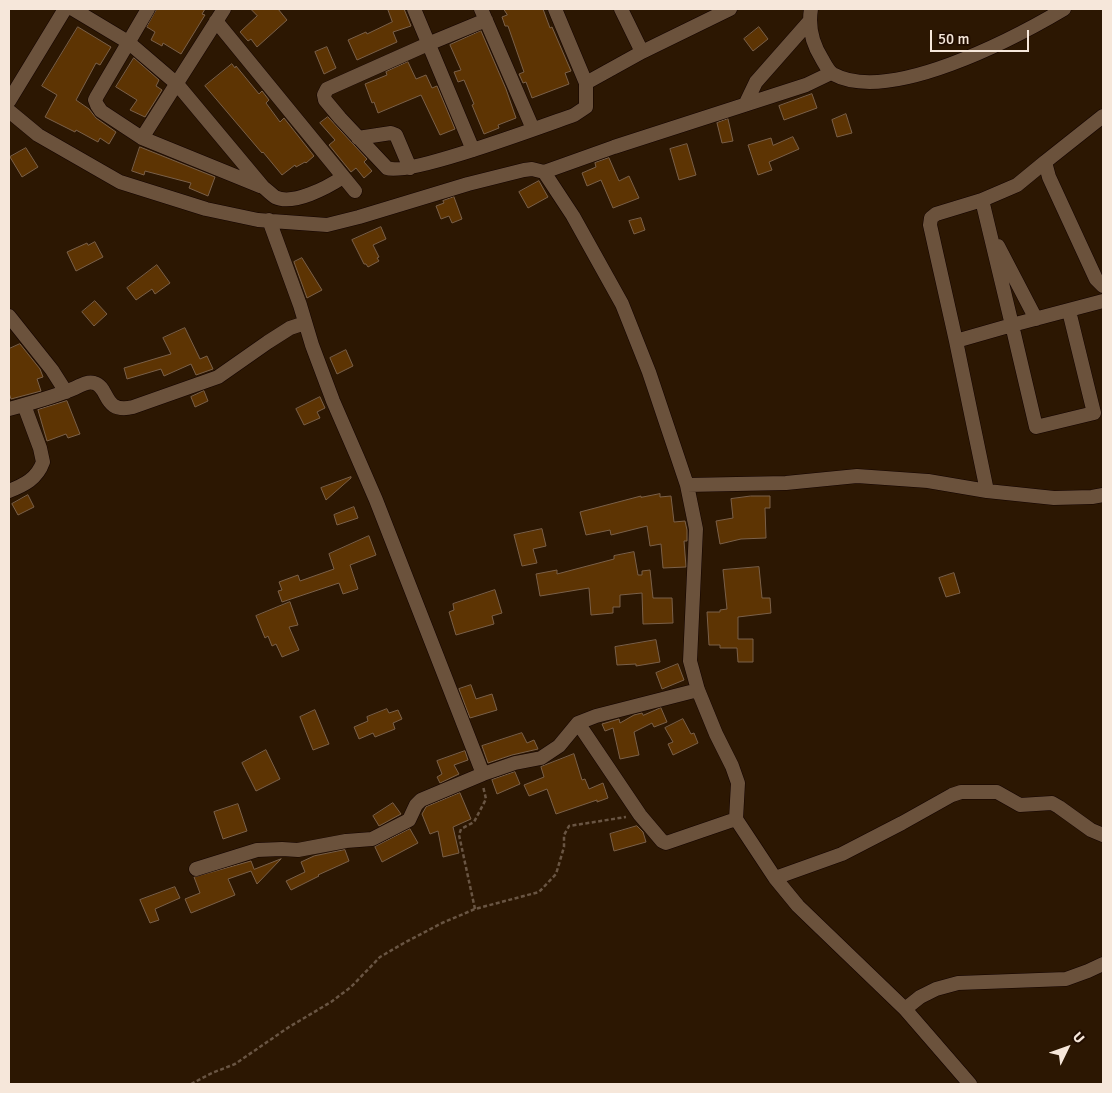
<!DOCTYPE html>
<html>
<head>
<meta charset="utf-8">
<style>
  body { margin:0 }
  #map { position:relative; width:1112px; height:1093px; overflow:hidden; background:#2c1702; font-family:Signika,sans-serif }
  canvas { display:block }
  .frame { position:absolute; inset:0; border:10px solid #f6e7da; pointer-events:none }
  .north { position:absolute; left:1042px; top:1023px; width:50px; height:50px; -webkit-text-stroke:4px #220e00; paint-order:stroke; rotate:48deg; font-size:14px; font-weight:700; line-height:20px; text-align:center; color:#f6e7da }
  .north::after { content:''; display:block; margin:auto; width:18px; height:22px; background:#f6e7da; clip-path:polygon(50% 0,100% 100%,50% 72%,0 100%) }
  .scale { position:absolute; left:930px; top:30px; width:99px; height:22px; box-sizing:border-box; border:2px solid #f6e7da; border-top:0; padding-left:6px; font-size:15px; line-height:18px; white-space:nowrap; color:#f6e7da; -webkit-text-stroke:4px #220e00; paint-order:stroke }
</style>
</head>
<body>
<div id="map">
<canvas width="1112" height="1093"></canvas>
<div class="frame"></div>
<div class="north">U</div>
<div class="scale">50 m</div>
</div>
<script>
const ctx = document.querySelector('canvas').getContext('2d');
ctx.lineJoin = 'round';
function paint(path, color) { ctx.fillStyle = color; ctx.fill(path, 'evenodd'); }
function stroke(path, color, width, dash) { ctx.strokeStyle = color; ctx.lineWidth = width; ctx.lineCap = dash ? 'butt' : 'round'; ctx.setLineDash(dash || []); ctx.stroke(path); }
const building = new Path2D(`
  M157 9H205L202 14 205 15 181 54 163 43 162 46 151 40 155 32 147 27Z
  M251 9H278L287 20 257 47 251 39 248 41 240 32 257 16Z
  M388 9H404L411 26 393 32 397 42 357 60 348 40 366 32 367 34 392 22Z
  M504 9H543L550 28 552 27 571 71 565 73 569 84 532 98 526 82 523 83 519 74 524 72 508 26H505L502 17 507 15Z
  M78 27 111 47 100 65 96 63 76 100 89 109 96 118 116 132 109 144 100 138 98 142 76 130 75 132 45 117 57 95 42 86Z
  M759 27 768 39 753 51 744 39Z
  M481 31 506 89 516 118 498 125 499 128 484 134 472 105 474 104 464 80 458 82 454 72 461 70 450 45Z
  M327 47 336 68 324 74 315 52Z
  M134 58 159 80 156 86 162 90 145 117 130 110 137 100 116 87Z
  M408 62 416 79 426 75 432 88 437 86 455 129 440 135 421 95 378 113 374 102 372 103 365 84 387 75 386 72Z
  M232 64 235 68 236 66 259 94 262 91 269 100 266 103 280 122 284 118 314 156 306 163 305 162 296 167 295 165 282 175 263 152 262 153 205 86Z
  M812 94 817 108 784 120 779 106Z
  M846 114 852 133 837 137 832 120Z
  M328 117 367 159 364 162 372 171 364 178 356 168 351 172 329 145 335 140 320 123Z
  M728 119 733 141 722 143 717 123Z
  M793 137 799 149 769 162 772 170 758 175 748 145 771 138 773 145Z
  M687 144 696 175 679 180 670 149Z
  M140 147 215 177 208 196 189 188 191 183 145 171 144 175 132 171Z
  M26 148 38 167 22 177 10 157Z
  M609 158 619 181 629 176 639 198 613 208 601 180 587 186 582 173 596 167 595 163Z
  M539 181 548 197 528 208 519 192Z
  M454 197 462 219 452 223 449 216 441 219 436 206 444 203 443 201Z
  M641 218 645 230 634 234 629 221Z
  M381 227 386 239 373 245 379 257 377 258 379 261 368 267 366 264H364L352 240Z
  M95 242 103 257 76 271 67 252 87 243 88 245Z
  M302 258 322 290 307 298 294 262Z
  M157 265 170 283 155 294 152 289 136 300 127 288Z
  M95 301 107 314 94 326 82 312Z
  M185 328 200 359 207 356 213 369 196 375 191 364 164 376 161 369 127 379 124 368 171 354 163 338Z
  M20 344 40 369 43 377 37 379 41 391 11 399 9 393V349Z
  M346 350 353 366 337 374 330 358Z
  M204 391 208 401 195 407 191 397Z
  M320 397 325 408 317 412 320 418 304 425 296 409Z
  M67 401 80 434 68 438 66 434 47 441 38 410Z
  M351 477V478L326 500 321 488Z
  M660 494V497L671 496 674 522 685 521 687 530V541H684L686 567 663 568 661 544 650 546 647 526 611 535 610 530 586 535 580 512 641 496V497Z
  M28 495 34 507 18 515 12 504Z
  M751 496H770V508H765L766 538 741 539 720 544 716 521 733 518 731 499Z
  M354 507 358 518 337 525 334 515Z
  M542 529 546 546 533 549 537 563 522 566 514 535Z
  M369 536 376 555 350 565 358 589 343 594 339 583 282 602 278 591 282 590 279 582 298 575 300 581 334 569 329 554Z
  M634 552 638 575H642V571L650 570 653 598H672L673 623 643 624 642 593 620 595V607H613V613L591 615 589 588 540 596 536 574 557 570V574L614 559V556Z
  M759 567 762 598H770L771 613 738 617V639H753V662H738L737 648H720V645H709L707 612H720V610L727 609 723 570Z
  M954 573 960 593 946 597 939 578Z
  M495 590 502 613 492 616 494 624 456 635 449 612 454 610 453 604Z
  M290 602 298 625 289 627 299 650 282 657 276 644 272 646 268 636 265 638 256 616Z
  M656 640 660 662 636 666V664L617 665 615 647Z
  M678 664 684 680 662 689 656 673Z
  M471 685 476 699 492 694 497 710 470 718 459 689Z
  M661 708 667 722 654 727 652 723 634 732 639 755 620 759 613 728 605 731 602 724 619 719 620 723 634 715 642 713 643 715Z
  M387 709 389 713 398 710 402 719 393 723 395 729 375 737 373 733 359 739 354 727 368 721 367 717Z
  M315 710 329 744 313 750 300 717Z
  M683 719 691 734 694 733 698 743 673 755 668 744 673 742 665 728Z
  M522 733 527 743 534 740 538 749 512 755 488 763 482 746Z
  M266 750 280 779 256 791 242 763Z
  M465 751 468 760 454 765 459 774 440 783 437 777 442 774 437 761Z
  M574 754 582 780 585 779 589 789 603 783 608 798 597 802V800L556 814 547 789 529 796 524 785 544 777 541 767Z
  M515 772 520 784 497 794 492 780Z
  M460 793 471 819 453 827 459 853 443 857 438 831 430 834 422 814 426 807Z
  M393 803 401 814 379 826 373 816Z
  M238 804 247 831 223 839 214 812Z
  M637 826 643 832 646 842 614 851 610 834Z
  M410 829 418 843 382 862 375 847Z
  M345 850 349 861 318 875 319 876 291 890 286 881 305 872 301 862 314 856Z
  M281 859 257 884 251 871 228 879 235 895 191 913 185 899 200 893 194 877 251 861 254 869Z
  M175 887 180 898 155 909 159 920 150 923 140 900Z`);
paint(building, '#5d3403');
stroke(building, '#7a6049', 1);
const minor = new Path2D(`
  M73 9 128 42 177 84 263 187C267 190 271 194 275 197 293 206 328 187 343 177
  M148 9 97 96 95 100 97 105 101 111 142 138 260 186
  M414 9 473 150
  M481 9 533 129
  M621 9 642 52
  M811 9C808 27 812 43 822 59 825 64 828 71 833 74 889 105 1015 38 1064 9
  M486 20 428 44 327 89 324 95 325 100 340 118 387 168C407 177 545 125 574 115L586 107V83L555 9
  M216 21 355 191
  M586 83 642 52 730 9
  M9 101 65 9
  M745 105 756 82 808 23
  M9 111 38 135 120 182 206 209 258 220 327 225 359 217 468 184 524 170 532 169 544 172 573 216 622 304 649 372 687 485 786 483 857 476 928 481 987 491 1054 498 1092 497 1103 495
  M1103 116 1045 162 1049 177 1096 279 1103 286
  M142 138 224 9
  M358 138 391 133 396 135 410 168
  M544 172 614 147 806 85 831 73
  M269 220 300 305 312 345 333 401 376 500 483 774
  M998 246 1036 319
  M1069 311 1094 413 1036 427 1012 325 1103 301
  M9 316 52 370 66 392
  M956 341 1012 325 982 200
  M9 409C31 403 54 397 75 388 81 385 88 381 94 383 110 387 102 414 133 407L218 377 268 342 290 328 305 323
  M687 485 696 529 690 661 698 690 716 734 732 766 738 783 736 819 775 878 798 906 905 1009 970 1084
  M9 491C24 485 37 479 43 462L40 448 24 405
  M987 491 956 341 930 225 931 218 936 214 982 200 1017 185 1045 162
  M578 723 640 815 662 841 666 843 736 819
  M196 869 257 850 282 849 298 850 346 841 372 839 409 820 416 805 421 800 483 774 515 763 541 758 559 746 578 723 596 716 698 690
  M775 878 842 854 902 823 952 795 961 792H997L1020 805 1052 803 1059 807 1091 830 1103 835
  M905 1009 920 997 936 989 958 983 1066 979 1088 971 1103 964`);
stroke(minor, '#130300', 15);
stroke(new Path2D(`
  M475 909 459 835 461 829 474 822 486 799 483 786
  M191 1084 212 1073 235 1064 289 1027 331 1002 351 987 380 957 404 943 442 923 475 909 539 892 556 874 564 847V835L569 826 626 817`), '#695543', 2.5, [4, 2.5]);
stroke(minor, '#6b523c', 14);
</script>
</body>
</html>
